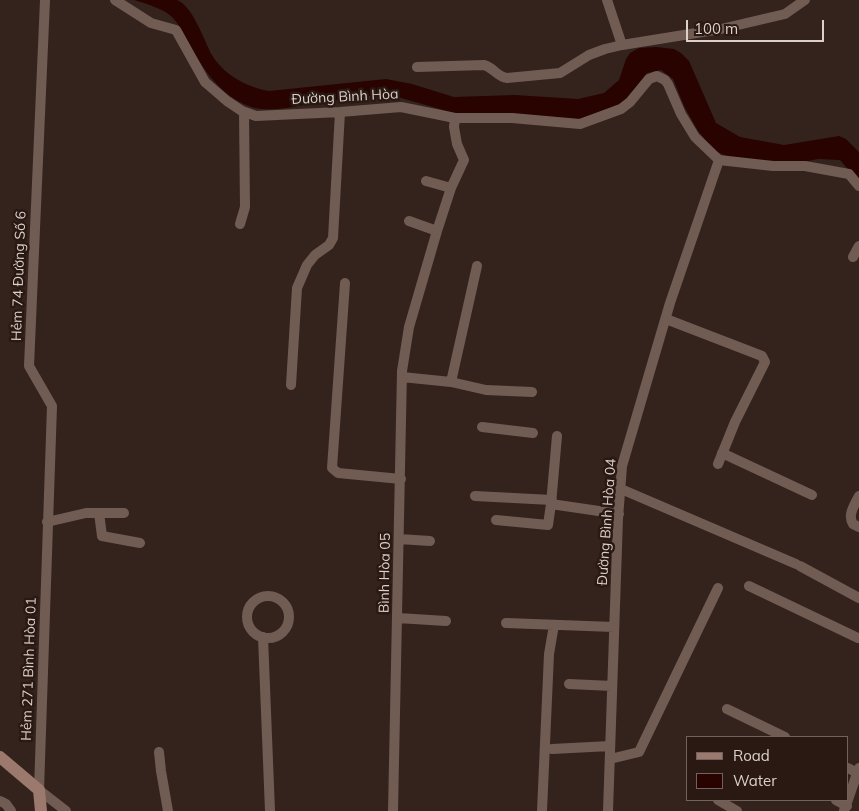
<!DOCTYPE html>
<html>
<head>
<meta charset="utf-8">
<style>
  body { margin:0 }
  #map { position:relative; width:859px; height:811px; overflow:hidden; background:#34231d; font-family:Mulish,sans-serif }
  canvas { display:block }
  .legend { position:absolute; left:686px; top:736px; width:162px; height:65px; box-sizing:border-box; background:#2a1913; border:1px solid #71625d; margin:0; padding:6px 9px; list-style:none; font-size:15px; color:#dcd0cc }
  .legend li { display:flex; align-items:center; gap:10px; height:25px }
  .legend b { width:25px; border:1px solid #71625d }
  .scale { position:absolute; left:686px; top:20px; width:138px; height:22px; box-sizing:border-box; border:2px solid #dcd0cc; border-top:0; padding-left:6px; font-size:15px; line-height:18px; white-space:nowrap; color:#dcd0cc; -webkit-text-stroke:4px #2a1913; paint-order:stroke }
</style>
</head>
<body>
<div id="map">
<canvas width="859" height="811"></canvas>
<ul class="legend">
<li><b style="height:6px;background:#9b796d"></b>Road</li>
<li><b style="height:14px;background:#280300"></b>Water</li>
</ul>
<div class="scale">100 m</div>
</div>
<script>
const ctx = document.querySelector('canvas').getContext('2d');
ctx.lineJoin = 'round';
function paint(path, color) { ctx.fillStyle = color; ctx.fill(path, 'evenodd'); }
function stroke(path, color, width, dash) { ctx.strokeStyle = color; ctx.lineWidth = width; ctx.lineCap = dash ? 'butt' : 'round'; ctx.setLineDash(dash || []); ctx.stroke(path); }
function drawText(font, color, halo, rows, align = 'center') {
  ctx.font = font + ' Mulish,sans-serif'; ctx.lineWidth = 5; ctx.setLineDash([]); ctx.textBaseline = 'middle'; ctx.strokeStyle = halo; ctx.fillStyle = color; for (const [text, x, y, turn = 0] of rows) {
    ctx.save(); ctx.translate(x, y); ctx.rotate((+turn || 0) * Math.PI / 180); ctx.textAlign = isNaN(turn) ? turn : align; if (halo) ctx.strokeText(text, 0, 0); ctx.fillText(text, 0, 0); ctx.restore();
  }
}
paint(new Path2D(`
  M134 0C143 0 170 0 177 0 193 6 204 41 212 55 224 75 247 87 269 91L386 79 412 84 454 97 515 95 578 99 604 93 619 80 626 59 630 53 639 48 656 47 674 49 681 53 689 61 716 123 740 137 784 145 839 136 846 139 859 152V182L840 160 818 159 798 163 763 162 729 157 715 151 698 131 684 106 673 79 661 70 647 73 624 102 579 120 454 113 394 96 384 95C357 96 330 102 304 105 288 108 270 111 255 108 224 100 205 72 190 46 185 36 180 25 172 17 162 8 147 4 134 0Z`), '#280300');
stroke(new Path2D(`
  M45 0 29 366 52 406 39 790 66 811
  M115 0 151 23 176 30 205 82 227 101 242 111 256 116 340 112 401 107 455 118 454 127 457 144 464 160 451 188 437 231 409 327 402 371 393 811
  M622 45 721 29 785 14 805 0
  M417 67 484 65C493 67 497 77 507 78L560 73 589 55 605 49 622 45 607 0
  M455 118H512L580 124 621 109 630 102 649 79 657 76 665 80 668 84 681 114 695 137 719 160 773 166H805L849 174 859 186
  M426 181 451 188
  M409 221 437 231
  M240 224 245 207 244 112
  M853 257 859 246
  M345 283 332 468 338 473 401 479
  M666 319 762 356 765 362 735 422 718 464
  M402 377 451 382 486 390 532 392
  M451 382 477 266
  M291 385 297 288 307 265 315 255 329 245 333 238 340 112
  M482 427 533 433
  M557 436 551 504 619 514
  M722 453 812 495
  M621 489 796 564
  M475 496 552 500
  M859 496C855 504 847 515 853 524L859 527
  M99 513 102 536 140 543
  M496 520 548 525 551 504
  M47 522 86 513H124
  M399 539 430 541
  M800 566 859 598
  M749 586 858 638
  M247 617a21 21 0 1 1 42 0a21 21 0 1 1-42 0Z
  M398 618 446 621
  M506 623 614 627
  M263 637 270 811
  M569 684 612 686
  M727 709 785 737
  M552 749 610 746
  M159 752 161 771 168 811
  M610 759 639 752 718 588
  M848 768 857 773
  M718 800 737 811
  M836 800 847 806
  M0 801 6 804 11 811
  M542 811 549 654 554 625
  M608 811 618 518 622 466 670 303 719 160
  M844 811 859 768`), '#715c54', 10);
stroke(new Path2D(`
  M0 757 39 790 41 811`), '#9b796d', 12);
drawText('14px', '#dcd0cc', '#2a1913', [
  ["Đường Bình Hòa",345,97,-3],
  ["Hẻm 74 Đường Số 6",19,276,-88],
  ["Đường Bình Hòa 04",607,522,-86],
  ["Bình Hòa 05",385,573,-89],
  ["Hẻm 271 Bình Hòa 01",29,669,-88]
]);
</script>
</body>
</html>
